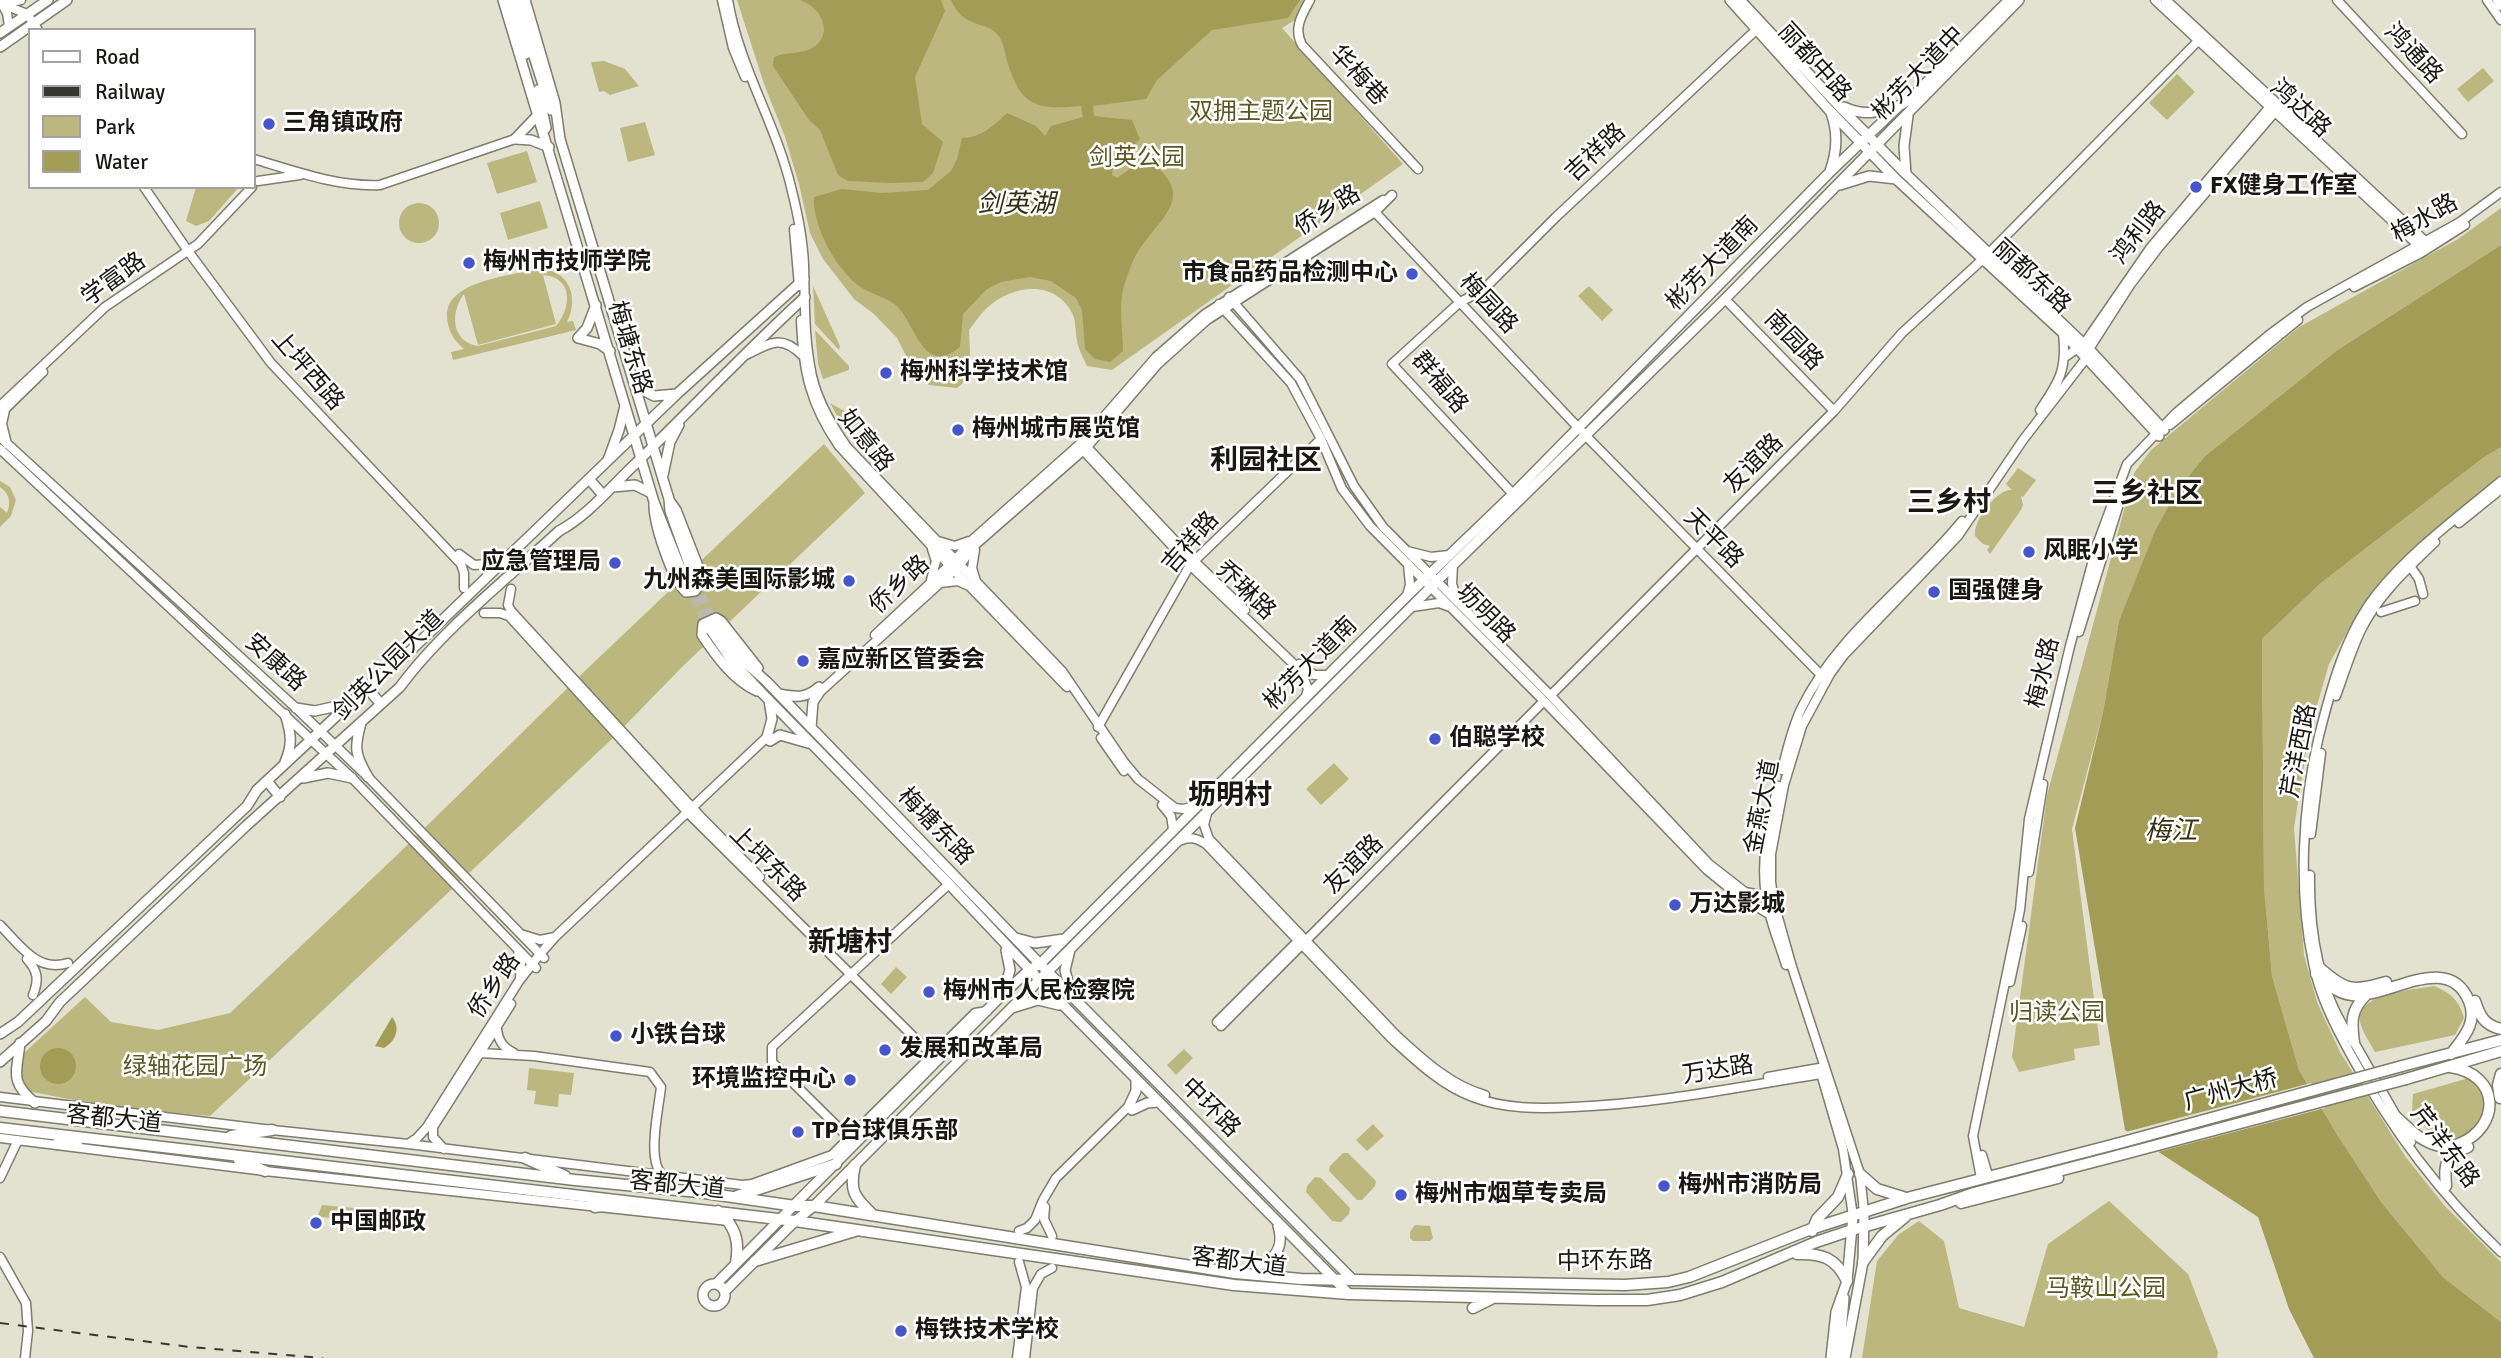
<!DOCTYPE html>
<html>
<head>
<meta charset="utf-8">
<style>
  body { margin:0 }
  #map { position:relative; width:2501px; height:1358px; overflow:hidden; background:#e3e2d1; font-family:Signika,sans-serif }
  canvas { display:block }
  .legend { position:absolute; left:28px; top:28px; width:228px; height:161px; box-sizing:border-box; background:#fff; border:2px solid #a3a2a0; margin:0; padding:9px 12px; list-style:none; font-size:21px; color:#181711 }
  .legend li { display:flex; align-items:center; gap:14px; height:35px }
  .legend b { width:35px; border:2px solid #a3a2a0 }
</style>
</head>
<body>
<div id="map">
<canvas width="2501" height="1358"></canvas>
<ul class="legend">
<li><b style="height:9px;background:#fff"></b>Road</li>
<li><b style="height:9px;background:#38372f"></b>Railway</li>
<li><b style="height:19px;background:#bcb77f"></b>Park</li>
<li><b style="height:19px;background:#a39c57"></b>Water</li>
</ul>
</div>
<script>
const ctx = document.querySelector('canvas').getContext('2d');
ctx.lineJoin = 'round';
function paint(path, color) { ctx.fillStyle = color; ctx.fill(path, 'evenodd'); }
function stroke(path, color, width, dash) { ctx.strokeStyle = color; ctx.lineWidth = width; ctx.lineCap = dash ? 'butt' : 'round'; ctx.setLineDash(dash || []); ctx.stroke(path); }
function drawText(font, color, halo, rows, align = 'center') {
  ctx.font = font + ' Signika,"Noto Sans SC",sans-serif'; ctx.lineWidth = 5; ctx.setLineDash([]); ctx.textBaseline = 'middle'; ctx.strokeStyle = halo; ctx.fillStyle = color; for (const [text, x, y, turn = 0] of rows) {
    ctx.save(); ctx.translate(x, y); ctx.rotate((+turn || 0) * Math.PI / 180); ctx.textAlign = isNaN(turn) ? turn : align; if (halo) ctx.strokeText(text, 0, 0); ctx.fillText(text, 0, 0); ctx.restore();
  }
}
paint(new Path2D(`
  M737 0H1306L1295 20 1282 28 1403 164 1112 370 1087 366C1083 357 1078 349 1077 340 1075 331 1076 320 1072 313 1054 279 1012 285 987 308 980 314 975 323 969 330L971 376 957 388 929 385 916 375 897 338 874 314 854 299 823 259 810 233 799 184 785 137 764 84Z
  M604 61 625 69 639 86 610 95 604 91 599 92 591 62Z
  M2483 68 2494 81 2468 102 2457 89Z
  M2177 74 2195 92 2167 120 2149 103Z
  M645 122 655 155 628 162 620 128Z
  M527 151 537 182 497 194 487 163Z
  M196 187H239L209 221 196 226 186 221Z
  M540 201 548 228 508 240 500 213Z
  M399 223a20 20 0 1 1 40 0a20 20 0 1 1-40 0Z
  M2501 208V245L2336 351 2205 456 2178 489 2119 621 2103 712 2072 829 2100 1045 2074 1049 2075 1060 2019 1072 2012 1057 2047 795 2134 473 2151 450 2299 327 2458 239Z
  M536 269C568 267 580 296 567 322L573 321 576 330 453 360 451 352 464 349C454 341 447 329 447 316 446 281 510 276 536 269ZM543 275C573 277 572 307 556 326L478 346C451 342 450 312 464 294L478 345 556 324Z
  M813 286 840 346 839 350 815 324Z
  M1589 286 1613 310 1602 321 1578 296Z
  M815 330 849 366V370L823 379 818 364Z
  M830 403 859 419 864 425 862 427 845 430Z
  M824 444 865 493 682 667 613 738 210 1116 103 1106 28 1091 17 1080 18 1061 25 1052 85 997 111 1022 158 1030 230 1013 395 857 589 667Z
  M2501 447V474L2456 511 2394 568 2359 611 2329 664 2309 733 2294 828 2304 955 2317 1002 2340 1052 2405 1156 2444 1205 2501 1262V1322L2443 1277 2382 1203 2338 1136 2299 1070 2272 976 2264 887 2262 639 2321 583 2483 458Z
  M2018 468 2036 480 2023 497 2021 496 2023 505 2021 510 1990 554 1987 550 1990 546 1983 544 1975 536C1973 521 1996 489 2012 490L2006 484Z
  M0 481 10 487 16 500 11 516 0 527V507L7 513C11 503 10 494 0 487Z
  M1334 763 1349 779 1321 805 1306 789Z
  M896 967 907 977 891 994 881 984Z
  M2434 986C2451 993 2459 1000 2464 1018L2455 1035 2375 1052C2370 1043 2362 1031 2360 1022 2356 992 2415 990 2434 986Z
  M1184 1049 1193 1058 1176 1075 1167 1065Z
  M529 1068 574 1073 571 1095 559 1094 558 1107 534 1104 536 1091 527 1090Z
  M2469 1078 2482 1084 2489 1120C2472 1132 2456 1145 2435 1140L2412 1110 2413 1094Z
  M1373 1124 1384 1136 1367 1151 1356 1140Z
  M1343 1153H1348L1376 1181 1375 1186 1362 1200H1357L1329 1171 1330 1166Z
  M1315 1177 1321 1178 1350 1208 1349 1214 1341 1222 1332 1221 1306 1192 1307 1186Z
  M2109 1201 2188 1274 2218 1352 2217 1358H1862L1877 1261 1899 1234 1919 1221 1944 1241 1959 1308 2024 1327 2048 1244Z
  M322 1205 354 1208 356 1211 353 1220 321 1217 318 1215Z
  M1415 1225 1430 1226 1433 1238 1430 1241H1413L1410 1238V1232Z`), '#bcb77f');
paint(new Path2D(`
  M800 0H941L945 11 915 77 922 124 943 142 933 173 923 182 891 183 848 181 838 175 820 130 809 120 773 66 774 57C785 52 797 54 808 50 835 39 825 9 800 0Z
  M951 0H1300L1288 18 1212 30 1157 80 1146 99 1093 106 1094 116 1132 120 1140 139 1113 166 1112 175 1117 178 1146 158C1201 198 1159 216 1136 255 1131 264 1127 276 1124 286 1118 305 1123 330 1123 351L1110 362 1095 359 1085 349 1082 310 1076 298 1051 281 1030 277 1001 282 987 289 963 314 960 347C923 377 916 325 897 306 887 297 870 294 859 286 836 269 812 225 814 197L842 189 882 193 928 190 951 171 957 159 962 138C981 138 993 126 1007 113L1036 126 1045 136 1051 126 1083 117 1081 106C1036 110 1021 107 1007 61 1005 53 1003 41 998 35 986 20 964 30 951 0Z
  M2501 245V447L2483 458 2321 583 2262 639 2264 887 2272 976 2299 1070 2338 1136 2382 1203 2443 1277 2501 1322V1358H2314L2289 1309 2258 1217 2125 1130 2075 828 2103 712 2119 621 2155 531 2178 489 2205 456 2336 351Z
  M392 1017C401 1028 396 1041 384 1048L375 1046Z
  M40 1066a18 18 0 1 1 36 0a18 18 0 1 1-36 0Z`), '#a39c57');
paint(new Path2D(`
  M2311 1083 2325 1108 2154 1153 2122 1133Z`), '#e3e2d1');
stroke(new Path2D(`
  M696 583 715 625
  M688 586 709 627`), '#bab9ab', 9, [9, 4.5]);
const secondary = new Path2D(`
  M722 0 733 48 745 77
  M728 0C739 67 777 125 792 191 798 215 803 241 804 265 805 301 804 340 812 376 818 402 832 425 847 447L1062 671 1124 762 1138 779 1175 808 1183 809 1196 806
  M1310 0C1302 15 1293 28 1302 45L1418 169
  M2155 0 2419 246
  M2166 0 2426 242
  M2337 0 2462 134
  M2487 0 2501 20
  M2497 0 2501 6
  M0 3 27 14 38 30
  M2 4 7 13 9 26
  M2 4 21 0
  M254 159C294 171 338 187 380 185L515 139
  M258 181 300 175
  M144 187 188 251 271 363 461 564 464 573V588
  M1372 209 1587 437 1822 676
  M794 229 799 286
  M1989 253 2199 40
  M2354 287 2421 253 2465 225
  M1229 297 1300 379 1354 486 1383 527 1552 697 1709 864 1745 892 1766 896
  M1725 299 1834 411
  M1219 304 1291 383 1321 439 1342 489 1370 526 1544 701 1707 870 1739 896 1769 914
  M801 320C803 371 810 404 839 446L949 565 1067 687
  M748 354C771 342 782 335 802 355
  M2065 357 2084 344 2151 247 2273 103
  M0 406 105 307 198 244 252 187
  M5 410 2 424 7 444
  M2040 410C2060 381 2067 369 2063 333
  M0 414 43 372
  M2170 425 2298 320
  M0 437 296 708 368 777 544 958
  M1084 444 1194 561 1245 610
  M1081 448 1190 565 1301 671 1308 689 1306 696
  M0 449 352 778 536 968
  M2501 481C2458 517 2411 551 2376 595 2345 635 2331 688 2319 736 2302 805 2298 893 2313 962 2319 995 2335 1026 2351 1055 2391 1129 2440 1194 2501 1252
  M1513 494 1392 364 1460 302 1482 291 1556 217 1757 29
  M2459 523 2501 489
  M938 541 955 546 969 541
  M975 550 972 568 976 581
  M1407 551 1431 557 1449 555
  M459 554 474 565 489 564
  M1453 565 1452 584 1457 600
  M2410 566 2419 579 2423 594
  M931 580 936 561 932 549
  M940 583 958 581 967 585
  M511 589 508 605 511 611 700 816 760 877
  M1407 595 1410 585 1408 564
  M1412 607 1439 603 1450 607
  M2381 612 2415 601
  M484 613H500L509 616 691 816 936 1059
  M2079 632 2123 491
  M875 635 954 561 971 541 1082 442 1156 357 1205 314 1383 200
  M1299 664 1314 675H1327
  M821 691 959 566 975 545 1087 447 1158 364 1207 320 1375 212 1392 195
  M1551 695 1834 411 1902 333 1983 259
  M2336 696C2344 674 2351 651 2361 630 2378 595 2408 568 2435 542
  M1098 727 1190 565 1321 439
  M1101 738 1124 771
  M1782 770C1787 750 1792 728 1801 709 1837 634 1911 584 1962 521
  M1778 786C1769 822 1760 859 1766 896 1769 920 1779 942 1786 965
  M1162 805 1171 816 1173 829
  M1207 813 1204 825 1209 839 1396 1035C1421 1058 1451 1086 1485 1095
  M2311 834 2321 753
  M1179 841C1190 836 1196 838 1206 844L1391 1038C1415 1060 1442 1086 1473 1097 1504 1109 1540 1109 1573 1107 1656 1104 1738 1087 1821 1074
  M2029 872 2043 784
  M2310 875C2309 930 2319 997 2354 1042L2411 1142
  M0 925C19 944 37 973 68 963
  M524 935 540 940 555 937
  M518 950 521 963 520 978
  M27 959C38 971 39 980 33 995
  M2010 982 2022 926
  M1217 1022 1294 945
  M1221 1026 1544 701
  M497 1028C498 1040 502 1047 514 1053
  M480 1053 534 1056 650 1072 661 1087C659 1107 646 1163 663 1175
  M1768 1077 1819 1068
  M1822 1077 1843 1149 1853 1216
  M0 1097 272 1130 408 1144 742 1185 752 1184 832 1155 975 1013 987 1011
  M0 1138 265 1171 729 1221
  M849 1138 772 1062V1047L949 884
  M408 1144 417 1138 427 1127 519 981 540 954 555 937 767 737
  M444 1149 433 1137V1127L511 1004
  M1982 1155 1987 1172
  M1980 1173 1973 1136 2020 910 2029 819 2070 646 2097 545 2127 464 2176 413 2269 335 2307 307 2460 222 2501 192
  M0 1178 18 1140
  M1045 1207 1044 1219 1052 1236
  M1864 1212 1860 1174 1792 967 1774 903 1771 882V854L1784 785 1802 726 1830 674 1844 655 1958 536 2023 440 2087 357 2089 349 2130 285 2159 247 2275 112
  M1019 1231 1027 1228 1035 1220 1043 1200 1056 1178 1129 1106
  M0 1257 26 1303 28 1331 25 1358
  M1017 1358 1026 1287 1019 1262
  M1025 1358 1033 1288 1041 1274 1052 1268`);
const primary = new Path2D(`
  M503 0 654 502 687 585
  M510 0 526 54
  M516 0 551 110
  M525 0 555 103 560 139 669 499 670 511 695 581
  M1730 0 1829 110 1896 179 2063 333 2159 436
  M1740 0 1837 104 1906 174 2089 349 2164 430
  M0 33 48 0
  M0 47 67 0
  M538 90 546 128
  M1844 107C1863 116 1877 113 1897 106
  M515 139 531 140 549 147
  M515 139 537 116
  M1830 171C1837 152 1838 132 1831 113
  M1906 174 1904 146 1908 116
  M1840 185 1869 176 1896 179
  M578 338 587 328 596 305
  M578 338 600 344 610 351
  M635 386 654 396 676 394
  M608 460 619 430 625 406
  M663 475 670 442 679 425
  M589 479 603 495
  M612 487 635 485 651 493
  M654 503C653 522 672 580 686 592L695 591 702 581 701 574 676 510 669 500
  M715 626 739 657 766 681 1040 964 1352 1279
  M710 629 732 661 762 693 949 884 1064 1006 1349 1294
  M367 688 381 704
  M757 691C733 680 716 656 702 635L703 624 716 618 721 621 758 668
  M779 694C795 697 806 699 819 687
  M296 708 315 711 346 704
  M361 723C354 748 355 755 368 777
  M811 728 813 702 819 693
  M767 737 772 719 769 700
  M770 741 780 735 808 743
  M285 762C293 744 291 733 285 714
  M303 778 328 773 352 778
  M267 781 280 797
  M1016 938 1035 943 1064 939
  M1070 950 1065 970 1071 994
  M1003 993 1010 970 1006 950
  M1012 1008 1038 1000 1059 1005
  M0 1034 18 1022 247 806 257 790 389 667 405 656 678 393 804 279
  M20 1043C17 1073 9 1081 35 1103
  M0 1062 46 1021 60 1002 246 826 400 687C441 631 508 578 559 531 587 516 609 489 632 467 690 411 745 352 805 297
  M1129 1106 1136 1091V1080
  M1132 1110 1147 1103 1158 1102
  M1259 1266C1277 1258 1284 1245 1278 1226
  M703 1295a11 11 0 1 1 22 0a11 11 0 1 1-22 0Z
  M716 1284 1002 995 1029 970 1040 964 1407 596 1513 494 1829 173 1899 106 1909 100 2009 0
  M725 1291 795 1221 814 1206 1453 565 1725 299 2019 0
  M1831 1358 1836 1312 1847 1281 1853 1216
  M1839 1358 1844 1298
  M1845 1358 1863 1262 1864 1212`);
const highway = new Path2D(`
  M2321 969C2347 992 2353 991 2386 982
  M2316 974C2326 983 2338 994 2352 995 2387 999 2448 950 2469 1001 2478 1023 2463 1038 2451 1054
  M2475 1001C2480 1016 2484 1025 2501 1029
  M2354 1042C2351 1021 2351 1010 2366 995
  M2402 1066 2501 1040
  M2406 1079 2501 1051
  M2500 1098 2498 1085 2501 1074
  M78 1106 105 1122
  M0 1111 575 1180 698 1192 795 1206H814L1235 1273 1301 1279 1625 1285 1668 1282 1689 1277 1811 1229 1907 1198 2116 1144
  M2394 1115C2406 1126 2418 1139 2433 1144 2442 1148 2451 1147 2459 1144 2501 1127 2501 1074 2450 1067
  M0 1128 795 1221 1234 1285 1349 1294 1596 1300H1647L1680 1295 1722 1282 1816 1242 1852 1230 1940 1205 1974 1193 2120 1155
  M231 1136 272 1130
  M57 1144 77 1142
  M525 1158 565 1176
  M239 1160 265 1171
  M855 1165C849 1191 854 1197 873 1215
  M1860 1174 1877 1189 1903 1197
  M2446 1186C2444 1162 2445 1156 2468 1147
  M737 1196 836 1164
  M1961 1203 2058 1178
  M595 1207 616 1204
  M718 1211C735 1226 740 1240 736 1263
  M1812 1231 1817 1219 1838 1197 1848 1174
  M1797 1254C1822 1253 1836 1258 1847 1281
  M755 1261 855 1231
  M1863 1262 1882 1236 1905 1217
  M1473 1308 1491 1299`);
stroke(secondary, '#7d7c6d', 11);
stroke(primary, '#7d7c6d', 12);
stroke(highway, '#7d7c6d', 13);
stroke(secondary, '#fff', 8);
stroke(primary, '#fff', 9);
stroke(highway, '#fff', 10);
stroke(new Path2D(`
  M0 1323 190 1347 323 1358`), '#38372f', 2, [9, 9]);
const highwayBridge = new Path2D(`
  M2116 1144 2402 1066
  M2120 1155 2406 1079`);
stroke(highwayBridge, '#7d7c6d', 13, []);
stroke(highwayBridge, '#fff', 10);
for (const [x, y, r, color] of [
  [269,124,7,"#4656ca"],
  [2196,187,7,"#4656ca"],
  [469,263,7,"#4656ca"],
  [1412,274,7,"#4656ca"],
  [886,373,7,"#4656ca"],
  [958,430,7,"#4656ca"],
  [2029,552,7,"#4656ca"],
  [615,563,7,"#4656ca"],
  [849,581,7,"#4656ca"],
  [1934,592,7,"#4656ca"],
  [803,661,7,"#4656ca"],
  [1435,739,7,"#4656ca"],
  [1675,905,7,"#4656ca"],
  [929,992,7,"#4656ca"],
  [616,1036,7,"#4656ca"],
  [885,1050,7,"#4656ca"],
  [850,1080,7,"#4656ca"],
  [798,1132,7,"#4656ca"],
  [1664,1186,7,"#4656ca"],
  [1401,1195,7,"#4656ca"],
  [316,1223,7,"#4656ca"],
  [901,1331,7,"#4656ca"]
]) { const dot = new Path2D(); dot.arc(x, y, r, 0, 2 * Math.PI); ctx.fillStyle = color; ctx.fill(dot); stroke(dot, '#fff', 2.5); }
drawText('24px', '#181711', '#fff', [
  ["鸿通路",2413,54,47],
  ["丽都中路",1814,63,48],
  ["彬芳大道中",1919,74,-46],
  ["华梅巷",1358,76,47],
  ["鸿达路",2300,109,43],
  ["吉祥路",1596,153,-43],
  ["侨乡路",1328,211,-32],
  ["梅水路",2425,219,-30],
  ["鸿利路",2139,233,-52],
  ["彬芳大道南",1713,264,-46],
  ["丽都东路",2031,277,43],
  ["学富路",114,280,-36],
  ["梅园路",1488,304,47],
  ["南园路",1793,341,46],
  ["梅塘东路",629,348,73],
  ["上坪西路",307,371,49],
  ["群福路",1439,383,50],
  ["如意路",865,441,51],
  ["友谊路",1754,464,-45],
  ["天平路",1713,539,45],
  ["吉祥路",1191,543,-49],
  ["侨乡路",900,585,-43],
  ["乔琳路",1245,591,44],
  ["坜明路",1485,614,45],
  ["安康路",275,663,42],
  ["彬芳大道南",1311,664,-45],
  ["剑英公园大道",389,666,-45],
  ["梅水路",2044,673,-77],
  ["芹洋西路",2300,751,-79],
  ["金燕大道",1763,807,-79],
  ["梅塘东路",935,827,46],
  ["上坪东路",767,864,45],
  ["友谊路",1354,865,-45],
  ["侨乡路",495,986,-56],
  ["万达路",1718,1071,-9],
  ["广州大桥",2231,1091,-15],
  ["中环路",1210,1108,45],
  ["客都大道",114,1120,6],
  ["芹洋东路",2444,1147,53],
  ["客都大道",677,1186,6],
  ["中环东路",1605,1262,-1],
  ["客都大道",1239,1263,7]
]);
drawText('24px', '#5b5622', '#fff', [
  ["双拥主题公园",1261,113],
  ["剑英公园",1137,159],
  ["归读公园",2057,1014],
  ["绿轴花园广场",195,1068],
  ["马鞍山公园",2106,1290]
]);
drawText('bold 24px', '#181711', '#fff', [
  ["三角镇政府",283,124],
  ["FX健身工作室",2210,187],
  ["梅州市技师学院",483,263],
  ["市食品药品检测中心",1398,274,"right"],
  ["梅州科学技术馆",900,373],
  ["梅州城市展览馆",972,430],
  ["风眠小学",2043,552],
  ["应急管理局",601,563,"right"],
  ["九州森美国际影城",835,581,"right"],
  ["国强健身",1948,592],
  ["嘉应新区管委会",817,661],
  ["伯聪学校",1449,739],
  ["万达影城",1689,905],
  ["梅州市人民检察院",943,992],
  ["小铁台球",630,1036],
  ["发展和改革局",899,1050],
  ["环境监控中心",836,1080,"right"],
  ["TP台球俱乐部",812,1132],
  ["梅州市消防局",1678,1186],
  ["梅州市烟草专卖局",1415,1195],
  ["中国邮政",330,1223],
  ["梅铁技术学校",915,1331]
], 'left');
drawText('italic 26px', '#343111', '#fff', [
  ["剑英湖",1016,205],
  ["梅江",2171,832]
]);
drawText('bold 28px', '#181711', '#fff', [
  ["利园社区",1266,462],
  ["三乡社区",2147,495],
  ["三乡村",1949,504],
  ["坜明村",1230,797],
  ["新塘村",850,944]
]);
</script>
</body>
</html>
